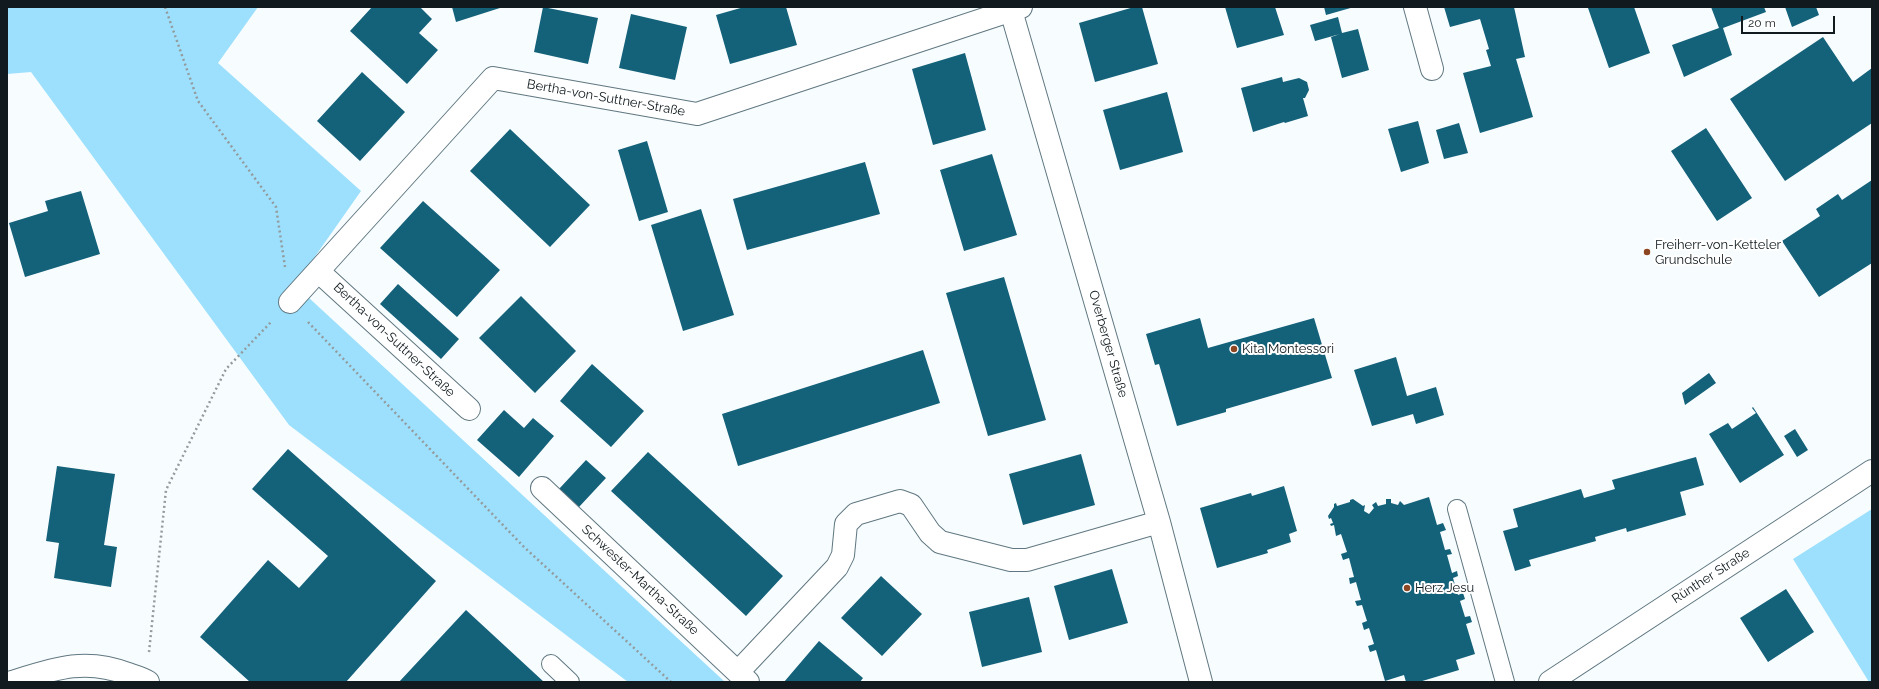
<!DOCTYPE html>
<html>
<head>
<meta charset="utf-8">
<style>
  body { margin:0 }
  #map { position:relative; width:1879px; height:689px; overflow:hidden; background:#f7fcfe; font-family:Raleway,sans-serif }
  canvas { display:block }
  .frame { position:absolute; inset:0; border:8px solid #111a1e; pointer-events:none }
  .scale { position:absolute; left:1741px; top:16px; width:94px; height:18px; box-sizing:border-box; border:2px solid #111a1e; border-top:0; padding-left:5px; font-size:12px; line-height:14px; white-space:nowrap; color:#111a1e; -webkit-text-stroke:3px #fff; paint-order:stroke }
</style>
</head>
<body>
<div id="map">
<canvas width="1879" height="689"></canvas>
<div class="frame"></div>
<div class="scale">20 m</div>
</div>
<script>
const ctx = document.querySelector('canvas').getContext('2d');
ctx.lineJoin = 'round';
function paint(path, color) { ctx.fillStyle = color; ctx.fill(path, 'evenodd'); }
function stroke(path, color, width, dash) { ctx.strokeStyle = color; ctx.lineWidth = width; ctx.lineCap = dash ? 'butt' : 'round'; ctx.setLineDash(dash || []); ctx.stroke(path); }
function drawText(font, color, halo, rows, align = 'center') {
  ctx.font = font + ' Raleway,sans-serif'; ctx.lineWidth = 4; ctx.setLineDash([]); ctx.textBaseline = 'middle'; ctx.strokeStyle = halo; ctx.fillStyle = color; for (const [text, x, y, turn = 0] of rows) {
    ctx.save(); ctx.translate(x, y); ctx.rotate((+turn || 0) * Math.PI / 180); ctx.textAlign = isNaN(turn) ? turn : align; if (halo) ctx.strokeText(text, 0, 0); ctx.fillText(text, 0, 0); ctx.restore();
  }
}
paint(new Path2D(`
  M7 7H258L218 63 361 191 295 285 725 682H628L289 425 31 72 7 74Z
  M1872 509V682H1869L1793 559Z`), '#9ce0fd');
paint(new Path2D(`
  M372 7H420L432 19 419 33 438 50 407 84 350 31Z
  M452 7H503L456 22Z
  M543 7 598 18 588 64 534 52Z
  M744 7H786L797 45 730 64 716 15Z
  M1134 7H1142L1158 64 1095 82 1079 23Z
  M1225 7H1275L1284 35 1237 48Z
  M1324 7H1354L1326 15Z
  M1444 7H1514L1525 57 1516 59 1533 117 1480 133 1463 73 1491 66 1486 50 1489 49 1480 19 1450 27Z
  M1592 7H1634L1650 53 1609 68 1588 8Z
  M1711 7H1764L1766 12 1723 28 1732 55 1684 77 1672 45 1719 28Z
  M1785 7H1816L1819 15 1792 27Z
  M631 14 687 27 675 80 619 68Z
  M1338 17 1342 33 1358 29 1369 70 1342 78 1331 37 1340 34 1315 41 1310 25Z
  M1823 37 1853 82 1872 68V123L1785 181 1730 99Z
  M965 53 986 130 933 145 912 69Z
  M362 72 405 112 360 161 317 121Z
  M1282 77 1283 82 1299 78 1307 82 1309 90 1305 98H1303L1308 116 1285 123 1284 122 1253 132 1241 88Z
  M1167 92 1183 152 1120 170 1103 110Z
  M1418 121 1429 163 1401 172 1388 129Z
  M1459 123 1468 153 1444 159 1436 130Z
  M1706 128 1752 198 1717 221 1671 151Z
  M510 129 590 205 550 247 470 171Z
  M647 141 668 212 639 221 618 150Z
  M992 154 1017 235 964 251 940 170Z
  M865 162 880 214 747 250 733 199Z
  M1872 180V263L1819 297 1782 241 1820 216 1816 209 1838 194 1842 200Z
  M81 191 100 254 25 277 9 223 48 211 45 201Z
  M423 201 500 270 457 317 380 248Z
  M701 209 734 315 683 331 651 225Z
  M1004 277 1046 420 988 436 946 293Z
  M398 284 459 339 441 359 380 304Z
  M521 296 576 351 535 393 479 338Z
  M1200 318 1208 348 1314 318 1332 378 1226 409V412L1177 426 1159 364 1155 365 1146 334Z
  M923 350 940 403 738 466 722 414Z
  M1396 357 1407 396 1436 387 1444 415 1416 424 1413 414 1372 426 1354 370Z
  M592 364 644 411 611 447 560 401Z
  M1709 373 1716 383 1685 405 1682 393Z
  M1753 407 1784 455 1740 483 1709 434 1728 423 1732 429 1756 413 1752 408Z
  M504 410 524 428 533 418 554 436 519 477 477 440Z
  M1795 429 1808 450 1797 457 1784 436Z
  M288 449 436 581 346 682H250L200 637 268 560 299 588 328 556 252 489Z
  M648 452 783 576 746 616 611 491Z
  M1081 454 1095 505 1023 525 1009 474Z
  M1696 457 1704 485 1680 492 1686 515 1627 532 1626 528 1595 537 1596 541 1529 560 1531 566 1515 571 1503 531 1518 527 1513 509 1581 489 1584 498 1615 489 1612 480Z
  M586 460 606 478 579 507 559 489Z
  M57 466 115 474 104 545 117 547 111 587 54 578 59 543 46 541Z
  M1284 486 1297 531 1289 534 1291 542 1267 550 1268 553 1217 568 1200 508 1251 493 1252 496Z
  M1429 497 1437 525 1443 523 1446 530 1440 532 1445 550 1450 549 1452 554 1447 555 1452 573 1457 571 1458 576 1453 578 1458 595 1463 593 1465 599 1460 601 1465 617 1470 616 1472 622 1466 624 1475 654 1456 660 1459 670 1419 682H1406L1404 675 1385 681 1376 650 1370 652 1368 646 1374 644 1369 628 1364 630 1362 623 1367 621 1362 605 1357 606 1355 601 1361 600 1356 582 1350 584 1349 578 1354 577 1349 558 1343 560 1341 554 1347 552 1341 534 1336 536 1334 525 1331 526 1330 524 1333 523 1331 518 1329 519 1328 516 1334 507V504L1336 503 1337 506 1350 502V500L1353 499 1363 506 1365 505 1364 511 1369 514 1374 508 1372 505 1376 502 1378 506 1386 504V499H1391V503L1398 505 1400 501 1404 505Z
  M1112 569 1128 623 1069 640 1054 586Z
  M881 576 922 614 882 656 841 618Z
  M1786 589 1814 632 1768 662 1740 618Z
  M1029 597 1042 652 982 667 969 612Z
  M466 610 544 682H399Z
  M819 641 863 678 860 682H784Z`), '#14617a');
const lane = new Path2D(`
  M1457 509 1505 682
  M551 664 570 682`);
const street = new Path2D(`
  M1010 7 1159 522 1201 682
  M1415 7 1432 69
  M318 271 469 409
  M290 302 493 78 697 114 1021 7
  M542 488 748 682
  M738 672 837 567 843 555 846 524 856 514 900 501 911 505 930 533 940 542 1011 560H1027L1159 522
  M12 682C53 669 85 657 128 674 134 676 142 678 148 682
  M1550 682 1872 471`);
stroke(lane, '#607781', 20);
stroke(street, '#607781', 24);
stroke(new Path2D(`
  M165 7 198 101 276 207 285 267
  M308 322 524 547 671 682
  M149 652 166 490 226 369 272 321`), '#949b9e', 2.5, [2, 3]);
stroke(lane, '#fff', 18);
stroke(street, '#fff', 22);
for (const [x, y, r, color] of [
  [1647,252,4,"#8d4622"],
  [1234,349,4,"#8d4622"],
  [1407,588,4,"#8d4622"]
]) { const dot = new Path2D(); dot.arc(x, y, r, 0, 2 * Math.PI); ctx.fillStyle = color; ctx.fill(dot); stroke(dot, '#fff', 1.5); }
drawText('13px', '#111a1e', '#fff', [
  ["Bertha-von-Suttner-Straße",606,98,10],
  ["Bertha-von-Suttner-Straße",394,340,43],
  ["Overberger Straße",1108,344,74],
  ["Rünther Straße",1711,576,-33],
  ["Schwester-Martha-Straße",640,580,43]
]);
drawText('13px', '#111a1e', '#fff', [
  ["Freiherr-von-Ketteler",1655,245],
  ["Grundschule",1655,260],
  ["Kita Montessori",1242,349],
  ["Herz Jesu",1415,588]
], 'left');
</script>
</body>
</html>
